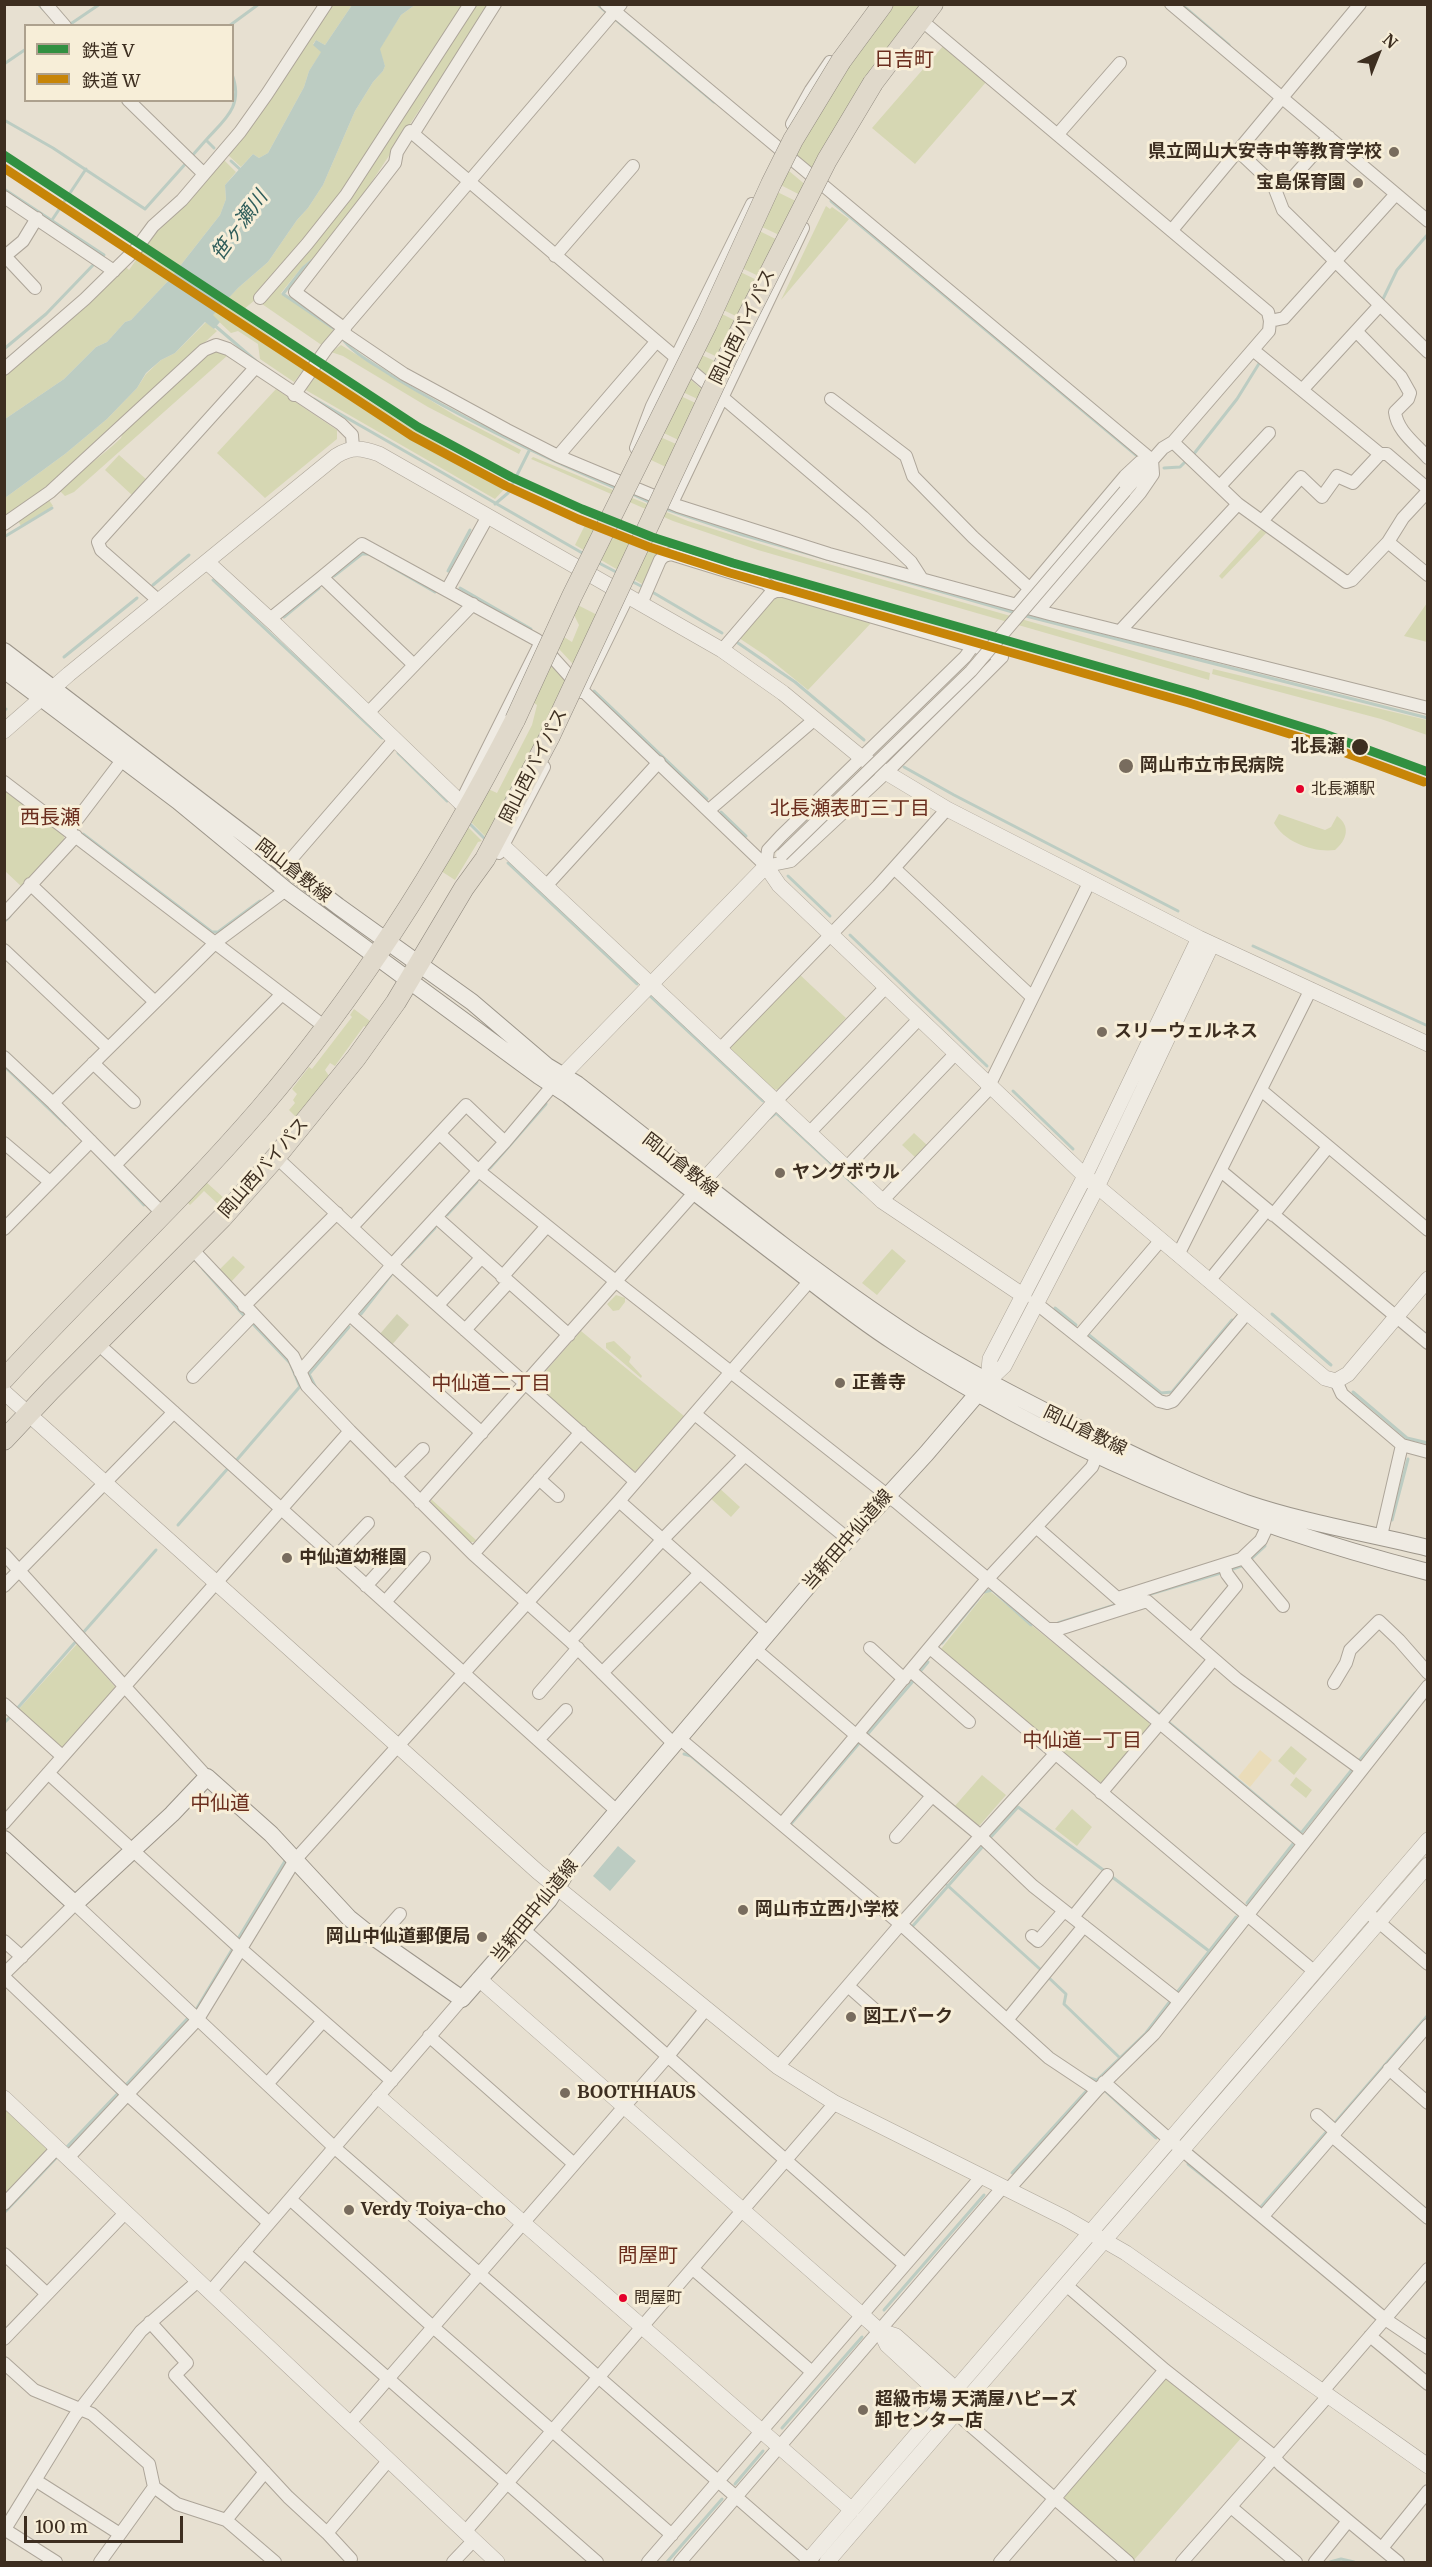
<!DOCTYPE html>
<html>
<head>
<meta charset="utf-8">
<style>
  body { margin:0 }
  #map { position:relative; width:1432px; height:2567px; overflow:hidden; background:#e7e0d1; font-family:Merriweather,"Noto Sans JP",serif }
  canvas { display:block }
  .frame { position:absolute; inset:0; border:6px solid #3d2e20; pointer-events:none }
  .legend { position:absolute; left:24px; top:24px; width:210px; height:78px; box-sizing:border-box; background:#f7eed8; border:2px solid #ada18e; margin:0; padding:8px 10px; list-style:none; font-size:18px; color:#3d2e20 }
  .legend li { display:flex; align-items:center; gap:12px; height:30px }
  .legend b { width:30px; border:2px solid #ada18e }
  .north { position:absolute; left:1348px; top:24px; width:60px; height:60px; -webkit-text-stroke:4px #f7eed8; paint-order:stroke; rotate:43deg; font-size:16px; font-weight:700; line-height:24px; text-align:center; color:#3d2e20 }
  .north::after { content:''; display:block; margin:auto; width:21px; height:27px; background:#3d2e20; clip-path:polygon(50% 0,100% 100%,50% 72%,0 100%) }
  .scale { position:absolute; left:24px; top:2516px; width:159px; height:27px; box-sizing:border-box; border:3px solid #3d2e20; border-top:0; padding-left:8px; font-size:18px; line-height:21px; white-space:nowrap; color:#3d2e20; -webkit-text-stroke:4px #f7eed8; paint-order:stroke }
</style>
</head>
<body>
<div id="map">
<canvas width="1432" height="2567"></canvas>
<div class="frame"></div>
<ul class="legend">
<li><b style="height:8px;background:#319041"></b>鉄道 V</li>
<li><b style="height:8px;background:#c78508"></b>鉄道 W</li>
</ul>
<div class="north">N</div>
<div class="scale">100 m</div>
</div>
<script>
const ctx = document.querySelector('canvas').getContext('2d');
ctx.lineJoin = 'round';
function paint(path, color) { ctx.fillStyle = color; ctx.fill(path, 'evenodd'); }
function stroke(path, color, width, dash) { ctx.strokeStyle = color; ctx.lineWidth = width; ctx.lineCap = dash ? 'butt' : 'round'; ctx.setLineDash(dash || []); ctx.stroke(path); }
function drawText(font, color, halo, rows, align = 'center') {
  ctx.font = font + ' Merriweather,"Noto Sans JP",serif'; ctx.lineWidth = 6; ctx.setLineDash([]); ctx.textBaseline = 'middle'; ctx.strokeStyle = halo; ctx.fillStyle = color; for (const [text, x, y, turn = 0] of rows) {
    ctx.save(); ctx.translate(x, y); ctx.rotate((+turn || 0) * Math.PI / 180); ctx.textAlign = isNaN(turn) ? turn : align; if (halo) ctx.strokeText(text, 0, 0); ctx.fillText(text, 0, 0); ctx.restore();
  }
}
paint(new Path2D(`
  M330 5H352L325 45 316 40 313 44 322 51 309 71 304 87 268 153 259 158 253 154 241 167 227 154Z
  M415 5H467L343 194 255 300 238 314 309 363 294 382 260 359 258 344 238 331 231 333 212 315 238 288 268 262 297 220 308 208 323 185 355 111 373 82 383 71 385 66 379 49 401 15Z
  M474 5H489L357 204 319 253 302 267 281 293 335 331 323 346 262 304 264 296 309 246Z
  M891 5H925L823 177 785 146Z
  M944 45 987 81 915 164 872 128Z
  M223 159 236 172 225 185 226 199 220 215 169 280 131 320 125 322 107 342 96 347 64 379 5 419V374L87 306 125 266 129 270 155 233Z
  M776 160 814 192 810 200 767 178Z
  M763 185 808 207 725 380 719 384 713 382 685 358 684 348ZM747 220 790 240 788 245 745 224ZM727 261 769 281 767 285 726 265ZM709 303 748 322 746 326 708 307ZM690 344 728 362 726 366 688 349Z
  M826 206 830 209 832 207 849 219 781 300Z
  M206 322 217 331 47 489 5 518V498L65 454 107 419 137 388 146 374 161 360 175 353Z
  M341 345 456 416 521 450 519 454 428 407 343 356 331 352Z
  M215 351 228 355 74 492 65 496 59 490C80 471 101 457 121 438L123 432 204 356Z
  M675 366 714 400 681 474 636 453ZM670 386 708 404 706 408 668 390ZM649 426 689 445 687 449 647 431Z
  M319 369 413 429 509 484 495 499 304 389Z
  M276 389 337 430V439L265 498 217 453Z
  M119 455 147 480 133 496 105 470Z
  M533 457 688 521 783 551 1210 673 1209 680 758 550 673 521 531 459Z
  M49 500 53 506 21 526 18 521Z
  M588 519 661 548 644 585 575 545Z
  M1264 526 1269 530 1222 579 1219 576Z
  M782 596 872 622 808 690 766 656 739 638 773 600Z
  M566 599 609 621 584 676 547 636 551 629 572 642 579 625Z
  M1427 603V642L1404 636Z
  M540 653 576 692 487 838 470 821 486 788 497 793 532 725 537 705 534 703 521 720Z
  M1213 669 1427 720V735L1381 719 1212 674Z
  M4 788 64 833V840L22 887 5 871Z
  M1279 814 1325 830 1331 827 1337 816C1351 826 1347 840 1335 850 1314 853 1284 842 1274 823Z
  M467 826 482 841 478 842 455 880 441 871Z
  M798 973 846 1018 780 1089 773 1090 731 1051V1044Z
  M354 1009 370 1021 366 1027 364 1026 335 1066 330 1063 325 1070 329 1076 298 1119 289 1110 295 1103 293 1100 297 1094 292 1089 309 1067 312 1069 352 1017 350 1015Z
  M914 1133 928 1146 916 1158 902 1145Z
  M206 1182 225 1199 219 1205 204 1191 190 1205 187 1202Z
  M892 1249 906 1261 877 1295 862 1283Z
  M233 1256 245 1267 231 1282 219 1270Z
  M616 1295 625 1298V1302L619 1310 613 1311 607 1304Z
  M581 1331 684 1416 638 1471H632L536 1385 537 1381Z
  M614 1341 631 1357 629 1362 642 1376 641 1378 606 1348V1343Z
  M717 1486 740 1507 731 1517 708 1496Z
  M431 1499 476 1540 474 1542H470L430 1505Z
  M986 1592H991L1149 1721 1150 1728 1106 1782H1098L941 1649Z
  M77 1644 117 1689 66 1747H59L18 1710Z
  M1291 1746 1307 1759 1294 1775 1278 1761Z
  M982 1775 1006 1795 980 1825H973L954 1807Z
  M1296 1777 1312 1790 1306 1798 1290 1785Z
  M1072 1809 1092 1827 1077 1846 1055 1829Z
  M4 2108 47 2149 48 2153 4 2200Z
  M1164 2379H1171L1242 2437 1134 2560 1065 2501V2495Z`), '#d6d7b3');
paint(new Path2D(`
  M1260 1750 1272 1760 1250 1787 1238 1777Z`), '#eadcb9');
paint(new Path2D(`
  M397 1314 409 1325 391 1346 379 1335Z`), '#d1d1b3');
paint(new Path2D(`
  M352 5H415L401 15 380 49 385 66 383 71 373 82 355 111 323 185 308 208 297 220 268 262 238 288 213 315 220 322 214 329 205 322 175 353 161 360 146 373 137 388 107 419 65 454 5 498V419L64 379 96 347 107 342 125 322 131 320 169 280 220 215 226 199 225 185 253 154 259 158 268 153 304 87 309 71 321 52 313 45 316 40 325 45Z
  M618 1846 636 1861 610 1891 593 1876Z`), '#bcccc2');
stroke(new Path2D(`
  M38 4 44 10
  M597 4 607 13
  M1181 4 1229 45
  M615 19 714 102
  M69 25 100 4
  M229 26 259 4
  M4 64 26 49
  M4 120 53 148 145 209 187 162
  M214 148 206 140C225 119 244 106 232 74
  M191 157 206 140
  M231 161 243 172
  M4 189 104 255 101 257
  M831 201 1136 455
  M52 220 86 169
  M314 259 303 268 283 294 333 328
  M1382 301 1397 270 1428 234
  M213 324 256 361
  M341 337C352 353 376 365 392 376 464 420 540 456 618 489
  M4 349 46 314 96 262
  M314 399 584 554
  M1193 455 1237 399 1260 362
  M1164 468 1180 467 1187 460
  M630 493 651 503
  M495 504 508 493 529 451
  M666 509 743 535 1016 613
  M4 537 52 508
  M597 562 618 573
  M388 565 435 592
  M448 571 470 530
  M334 576 362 554H369
  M213 580 382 738
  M631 581 643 587
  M153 585 189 555
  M460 588 531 629
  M654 593 722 633
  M1022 615 1428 718
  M284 617 319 588
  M738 643 795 682 864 740
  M64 657 137 598
  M594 691 707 799
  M4 711 6 709
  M398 753 447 801
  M904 767 954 795 1178 911
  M721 812 746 836
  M469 823 486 840
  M83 834 212 932H218L260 901
  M508 863 637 984
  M788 876 830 916
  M4 922 10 916
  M850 935 987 1066
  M1253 946 1428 1026
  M649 995 763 1101
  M4 1066 66 1125
  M1013 1091 1073 1149
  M770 1118 776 1113 862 1192
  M101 1159 144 1205
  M490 1168 546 1104
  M447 1215 477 1182
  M408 1257 435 1228
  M203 1269 246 1318
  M1055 1308 1076 1325
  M361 1314 391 1275
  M1272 1314 1331 1365
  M251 1322 290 1363 300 1387
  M1089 1335 1161 1393 1172 1392 1232 1320
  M310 1376 316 1388
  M307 1379 310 1373 349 1327
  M1353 1392 1407 1438 1428 1443
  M235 1462 303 1383
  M1392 1520 1408 1459
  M178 1525 230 1466
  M1249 1561 1265 1546
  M1230 1570 1244 1565
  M984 1592 992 1590 1031 1625
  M1144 1596 1224 1572
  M1058 1623 1115 1605
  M82 1634 156 1550
  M942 1643 978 1599
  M1102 1667 1161 1716
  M918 1674 928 1662
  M15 1711 78 1639
  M1167 1721 1301 1833
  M4 1723 11 1716
  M866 1736 914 1680
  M684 1754 691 1756 732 1790
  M1358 1762 1415 1693
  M790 1825 861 1741
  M1302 1832 1354 1767
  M989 1839 1018 1807 1106 1872
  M1111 1876 1209 1951
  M947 1885 1041 1970
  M1247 1903 1296 1840
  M347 1926 365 1941
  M911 1928 985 1844
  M236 1942 285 1861
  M1048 1977 1066 1994 1064 2004 1120 2058
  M1175 1995 1236 1917
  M197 2008 233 1948
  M1087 2077 1096 2080
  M1096 2081 1146 2033 1171 2000
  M125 2086 187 2019
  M1103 2089 1156 2138
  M1333 2125 1428 2015
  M65 2149 120 2091
  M1188 2164 1217 2187
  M1012 2173 1089 2088
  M1260 2208 1328 2130
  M4 2213 58 2156
  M884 2310 984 2195
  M782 2428 862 2337
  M735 2484 763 2451
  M667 2562 722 2499
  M1330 2562 1341 2559 1354 2562`), '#bcccc2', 3);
const minor = new Path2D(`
  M46 4 65 26
  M606 4 1152 460 1153 474 1140 493 1039 610
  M1171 4 1428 221
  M927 25 1268 312 1270 321 1269 331 1173 442 1163 448 1125 491
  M128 100 204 174
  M792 124 811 90 830 62
  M413 134 495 4
  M1058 134 1120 63
  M1238 151 1273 184 1283 210 1380 305
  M1287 184 1329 137
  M4 197 114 271
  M1172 230 1360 4
  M555 256 633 166
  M35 288 5 256 23 241 37 218
  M260 298 307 244 346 195 470 4
  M1270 321 1284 318 1396 194
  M345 329 295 292 395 163 397 152 410 131 863 517 911 562 922 579
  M1356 331 1401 377 1410 393 1408 399 1395 412C1397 431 1416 444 1428 458
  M342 332 404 374 507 430 558 456 678 506 829 554 1050 614 1428 708
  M1253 350 1380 454H1387L1428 489
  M4 369 85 299 136 249 153 226 182 200 240 132 267 94 326 4
  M1302 390 1380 305 1428 352
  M294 395 327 348 621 4
  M831 399 906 456 913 476 973 537 1029 588
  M1173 442 1238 504 1346 582 1352 580 1388 542 1403 518 1428 491
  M636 448 652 406 752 204
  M558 456 656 342
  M1220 486 1269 433
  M672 503 803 228
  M1262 521 1301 477 1322 497 1337 476 1353 483 1380 454
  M4 524 50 492 204 350 216 345 228 349 341 424 352 435 353 448
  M1388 542 1428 575
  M322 577 362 544 537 640 582 690 766 866
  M447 590 488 516
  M159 601 101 550 98 542 255 368
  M641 604 660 560 664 556 671 554 765 583 776 591H783L973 646 1002 657 892 767 791 861 766 866
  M1017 604 1125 476 1140 462 1148 461
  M270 619 322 577 414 665
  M1120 631 1238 504
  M722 650 770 594 776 591
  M581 692 628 596
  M368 713 473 604
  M4 782 282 994 115 1165
  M460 804 538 648
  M709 810 815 719
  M69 830 123 759
  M499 853 544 767
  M286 865 395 739
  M766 866 768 850 781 836 965 657 973 646
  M894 868 1032 997
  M30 884 154 1001
  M546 886 659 762
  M4 914 76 836
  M4 950 108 1048
  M282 994 325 1027
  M721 1048 878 886 947 809
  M4 1057 53 1103 163 1214
  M93 1063 134 1102
  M1261 1090 1428 1230
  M776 1101 886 987
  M53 1103 216 942 286 890
  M810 1132 919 1019
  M440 1134 479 1171 624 1288 896 1502 1303 1843
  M4 1143 50 1182
  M276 1157 392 1265 635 1481
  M847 1167 956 1053
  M1221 1171 1428 1343
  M882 1201 986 1092 1089 883
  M1273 1215 1328 1147
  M436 1217 569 1335
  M352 1227 466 1105 505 1142
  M4 1229 91 1141
  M192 1249 293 1356 307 1386 350 1431 473 1554 570 1641 674 1744
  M1178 1255 1311 989
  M502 1277 547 1226
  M1209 1281 1267 1210
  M1037 1304 1159 1401 1167 1403 1173 1401 1247 1313
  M438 1305 481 1258
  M244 1306 337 1213
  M350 1315 482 1433
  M465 1330 508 1283
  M1079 1336 1160 1241
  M97 1343 618 1812
  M300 1372 392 1265 505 1142 553 1085
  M193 1377 253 1315
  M1336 1381 1342 1394 1402 1445 1428 1452
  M695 1414 848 1539
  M395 1477 423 1449
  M539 1479 558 1496
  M619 1501 768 1633
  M420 1502 694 1193
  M1036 1527 1123 1603
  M1381 1536 1402 1445
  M4 1554 207 1777
  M473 1554 581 1432
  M335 1558 368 1523
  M1243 1558 1283 1606
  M4 1586 174 1412
  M366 1586 385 1565
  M1118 1598 1241 1559 1261 1540 1268 1525
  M385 1602 424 1558
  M1049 1629H1059L1147 1601 1237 1679 1361 1769
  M1192 1639 1236 1586 1227 1574 1224 1565
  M570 1641 662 1540 745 1455
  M870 1648 904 1679
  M930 1648 1315 1972
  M755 1649 857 1736
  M911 1671 969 1722
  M602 1673 700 1573
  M1334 1683 1346 1663 1350 1650 1379 1621 1399 1640 1428 1673
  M539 1693 578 1648
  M4 1704 62 1756
  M858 1734 976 1832 1033 1886 1179 2001
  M679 1738 905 1928 1049 2058 1097 2090
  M538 1740 566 1710
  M48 1773 241 1949 392 2081
  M1101 1793 1214 1659
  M4 1823 350 1431
  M782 1824 982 1585 1092 1467 1097 1455
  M896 1837 932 1796
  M1367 1912 1428 1964
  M1073 1917 1107 1875
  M523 1929 905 2265
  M1032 1936 1038 1941 1064 1911
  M377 1940 400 1914
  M4 1941 22 1957
  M4 1974 75 1904 335 2148 811 2562
  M4 1977 127 2094 269 2223
  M848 1986 874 2009
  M1007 2020 1084 1926
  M429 2036 573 2163
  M778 2067 900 1925 1056 1753
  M1389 2069 1428 2103
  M1104 2082 1170 2140 1385 2319 1428 2348
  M268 2083 323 2021
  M1317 2115 1336 2132
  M1332 2136 1428 2218
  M68 2158 198 2019 295 1860 619 1501 814 1276
  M1008 2190 1097 2090 1154 2034 1428 1686
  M290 2199 433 2327 672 2535
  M4 2204 57 2148
  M1263 2216 1428 2025
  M244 2252 597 2562
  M4 2254 47 2294
  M693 2269 812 2372
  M1066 2285 1165 2370 1270 2453 1281 2465 1398 2562
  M210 2292 462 1999
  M150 2322 187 2363 175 2375 288 2497 327 2533 388 2461
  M1370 2336 1428 2384
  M4 2339 126 2212
  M4 2363 34 2390 92 2414 149 2464 154 2487 177 2504 226 2520 275 2562
  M1322 2392 1428 2269
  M950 2408 1128 2562
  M349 2424 668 2056 706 2009
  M35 2480 120 2534
  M1231 2507 1296 2562
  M226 2520 265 2472
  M4 2529 56 2562
  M5 2529 74 2417 141 2331 198 2281
  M465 2532 835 2103
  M327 2533 351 2559
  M1382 2548 1428 2491
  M100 2562 154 2487
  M453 2562 474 2540
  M648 2562 982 2176
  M680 2562 1003 2187
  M1000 2562 1165 2370
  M1182 2562 1328 2396
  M1315 2562 1348 2521`);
const tertiary = new Path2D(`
  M207 562 277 626 461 803
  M4 731 69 674 336 456C352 446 362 448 379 454L722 650 783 693 862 758 947 809 1199 938 1428 1044
  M503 846 882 1201 1024 1296
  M555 1083 766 866 779 885 1085 1176 1325 1378 1336 1381 1348 1374 1428 1279
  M702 1182 776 1101
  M988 1381 1004 1366 1097 1187 1212 944
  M988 1381 990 1359 1085 1176 1199 938
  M4 1392 538 1872 778 2067 835 2103 1065 2218 1126 2253 1428 2466
  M479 1979 862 2315 880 2331 887 2345 940 2394H953
  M379 2097 852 2510
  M4 2098 497 2562
  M880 2331 896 2336 949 2383 953 2394 959 2399
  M807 2562 1428 1840
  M827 2562C1026 2329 1227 2097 1428 1865`);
const secondary = new Path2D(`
  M4 651 338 906 472 1002 547 1066 577 1084C688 1170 797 1262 915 1339 964 1370 1015 1396 1066 1422 1125 1451 1184 1481 1246 1503 1305 1523 1367 1533 1428 1548
  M4 670 178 801 286 890 539 1076 568 1095C637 1148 705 1200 774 1253 814 1283 852 1315 894 1342 1057 1449 1239 1524 1428 1572
  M4 1839 75 1904 172 1814 207 1777 271 1834 349 1918 369 1934 462 1999 549 1900 569 1868 848 1539 926 1454 984 1386`);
const trunk = new Path2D(`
  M841 61 883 4
  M873 83 933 4
  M4 1379C88 1287 179 1203 260 1109 362 990 444 859 515 720
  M4 1440 51 1390 222 1218 276 1157 356 1058 396 1002 464 888 485 859 550 736`);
stroke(minor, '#ada599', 14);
stroke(tertiary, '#ada599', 16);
stroke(secondary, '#9c958a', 18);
stroke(trunk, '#928b80', 21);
stroke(minor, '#efebe3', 12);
stroke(tertiary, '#efebe3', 15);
stroke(secondary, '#efebe3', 16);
stroke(trunk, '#e0d9cb', 20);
const minorBridge = new Path2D(`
  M782 855 971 671 1125 491`);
const trunkBridge = new Path2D(`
  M515 720 572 596 707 324 771 184 793 140 841 61
  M550 736 735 341 827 160 873 83`);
stroke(minorBridge, '#ada599', 14, []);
stroke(trunkBridge, '#928b80', 21, []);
stroke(minorBridge, '#efebe3', 12);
stroke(trunkBridge, '#e0d9cb', 20);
stroke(new Path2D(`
  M4 155 418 427 511 477 582 509 652 537 733 563 1192 693 1322 733 1428 772`), '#319041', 9);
stroke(new Path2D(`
  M4 168 412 436 506 486 578 519 649 547 730 573 1189 703 1319 743 1424 782`), '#c78508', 9);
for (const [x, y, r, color] of [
  [1394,152,6,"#786c5e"],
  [1358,183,6,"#786c5e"],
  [1360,747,9,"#3d2e20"],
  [1126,766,8,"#786c5e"],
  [1300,789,5,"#e4002b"],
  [1102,1032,6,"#786c5e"],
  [780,1173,6,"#786c5e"],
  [840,1383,6,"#786c5e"],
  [287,1558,6,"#786c5e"],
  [743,1910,6,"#786c5e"],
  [482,1937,6,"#786c5e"],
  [851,2017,6,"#786c5e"],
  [565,2093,6,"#786c5e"],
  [349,2210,6,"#786c5e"],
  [623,2298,5,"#e4002b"],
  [863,2410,6,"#786c5e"]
]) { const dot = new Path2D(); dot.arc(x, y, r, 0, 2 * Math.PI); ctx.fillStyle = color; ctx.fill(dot); stroke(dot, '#f7eed8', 2); }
drawText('16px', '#3d2e20', '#f7eed8', [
  ["北長瀬駅",1311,789],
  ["問屋町",634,2298]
], 'left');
drawText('bold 18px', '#3d2e20', '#f7eed8', [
  ["県立岡山大安寺中等教育学校",1382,152,"right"],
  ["宝島保育園",1346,183,"right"],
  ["岡山市立市民病院",1140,766],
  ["スリーウェルネス",1114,1032],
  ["ヤングボウル",792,1173],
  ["正善寺",852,1383],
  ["中仙道幼稚園",299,1558],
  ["岡山市立西小学校",755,1910],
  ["岡山中仙道郵便局",470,1937,"right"],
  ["図工パーク",863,2017],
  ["BOOTHHAUS",577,2093],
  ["Verdy Toiya-cho",361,2210],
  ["超級市場 天満屋ハピーズ",875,2400],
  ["卸センター店",875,2421]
], 'left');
drawText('18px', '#3d2e20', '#f7eed8', [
  ["岡山西バイパス",743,327,-64],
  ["岡山西バイパス",534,766,-63],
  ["岡山倉敷線",293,871,38],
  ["岡山倉敷線",680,1165,38],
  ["岡山西バイパス",264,1168,-49],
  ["岡山倉敷線",1085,1431,26],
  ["当新田中仙道線",848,1540,-49],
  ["当新田中仙道線",535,1911,-51]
]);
drawText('bold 18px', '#3d2e20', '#f7eed8', [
  ["北長瀬",1345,747]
], 'right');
drawText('20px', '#6b2e1e', '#f7eed8', [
  ["日吉町",904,60],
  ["北長瀬表町三丁目",850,809],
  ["西長瀬",50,818],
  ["中仙道二丁目",491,1384],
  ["中仙道一丁目",1082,1741],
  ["中仙道",220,1804],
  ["問屋町",648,2256]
]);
drawText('italic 20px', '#2f5d5a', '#f7eed8', [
  ["笹ヶ瀬川",240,226,-54]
]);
</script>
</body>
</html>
